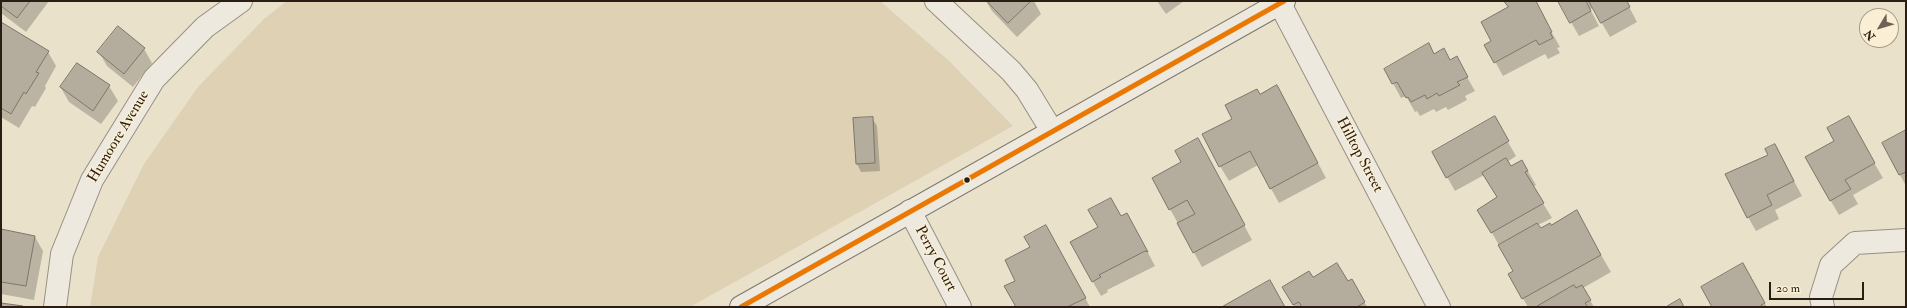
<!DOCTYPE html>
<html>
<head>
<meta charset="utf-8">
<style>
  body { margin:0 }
  #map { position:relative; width:1907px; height:308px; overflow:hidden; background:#eae1cb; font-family:"IM FELL Double Pica",serif }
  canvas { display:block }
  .frame { position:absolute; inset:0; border:2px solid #291d14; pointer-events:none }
  .north { position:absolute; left:1859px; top:8px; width:40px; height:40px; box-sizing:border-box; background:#faefd5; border:1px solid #a69b88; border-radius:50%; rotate:232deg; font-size:11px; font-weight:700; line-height:16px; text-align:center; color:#291d14 }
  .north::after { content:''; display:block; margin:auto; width:14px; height:18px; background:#6d6254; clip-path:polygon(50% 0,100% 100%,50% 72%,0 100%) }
  .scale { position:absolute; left:1769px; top:282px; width:95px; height:18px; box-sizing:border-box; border:2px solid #291d14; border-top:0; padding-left:5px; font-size:12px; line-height:14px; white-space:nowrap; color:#291d14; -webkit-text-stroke:3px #faefd5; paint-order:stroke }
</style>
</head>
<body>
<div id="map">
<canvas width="1907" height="308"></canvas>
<div class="frame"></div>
<div class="north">N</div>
<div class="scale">20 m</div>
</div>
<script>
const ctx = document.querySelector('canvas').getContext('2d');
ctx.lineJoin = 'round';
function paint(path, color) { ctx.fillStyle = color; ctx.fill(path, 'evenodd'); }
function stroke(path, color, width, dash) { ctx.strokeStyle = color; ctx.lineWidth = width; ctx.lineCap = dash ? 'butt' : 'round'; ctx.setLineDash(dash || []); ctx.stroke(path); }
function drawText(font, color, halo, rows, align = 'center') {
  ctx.font = font + ' "IM FELL Double Pica",serif'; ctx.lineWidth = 3; ctx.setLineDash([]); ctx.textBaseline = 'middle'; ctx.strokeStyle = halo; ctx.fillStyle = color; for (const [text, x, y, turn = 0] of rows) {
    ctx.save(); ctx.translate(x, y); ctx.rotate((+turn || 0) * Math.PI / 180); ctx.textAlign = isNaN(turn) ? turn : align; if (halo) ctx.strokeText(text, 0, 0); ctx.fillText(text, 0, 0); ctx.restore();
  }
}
paint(new Path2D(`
  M287 1H880L948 60 1013 126 690 307H90L98 257 144 164 198 87 264 19Z`), '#ded1b4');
paint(new Path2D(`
  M1 1H49L26 32 1 13Z
  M986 1H1034L1041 14 1017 37 992 11Z
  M1157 1H1184L1166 14Z
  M1505 1H1534L1560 47 1557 48 1560 53 1548 59 1545 54 1503 76 1486 45 1493 41 1509 8Z
  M1559 1H1626L1637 22 1610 37 1593 8 1590 9 1599 26 1579 36Z
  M1 23 48 52 56 66 45 86 46 88 35 107 32 106 19 128 1 117Z
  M144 49 152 63 133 87 107 66 99 52Z
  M1434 55 1450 61 1464 72 1475 91 1465 96 1467 100 1448 110 1446 107 1436 112 1434 109 1420 116 1417 111 1415 112 1406 96 1401 98 1385 69Z
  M77 64 109 86 118 101 101 124 69 102 61 88Z
  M1260 95 1285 101 1326 178 1279 203 1258 165 1229 181 1220 166 1234 119Z
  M872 118 877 126 880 171 861 172 857 164Z
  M1848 118 1883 178 1853 195 1858 204 1839 215 1806 158 1836 141Z
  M1501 130 1516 156 1507 162 1510 168 1522 161 1536 185 1533 187 1552 218 1538 225 1540 229 1550 226 1586 229 1611 272 1583 288 1594 307H1528L1509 275 1514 272 1487 224 1498 198 1484 175 1455 191 1433 152Z
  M1906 131V186L1883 143Z
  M1775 145 1802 196 1775 210 1779 219 1756 231 1748 217Z
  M1206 154 1252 240 1202 267 1170 209Z
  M1121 217 1135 228 1155 266 1107 290 1108 292 1101 296 1093 282Z
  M1 230 35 237 43 251 34 300 1 294Z
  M1056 243 1090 307H1017V281Z
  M1742 265 1767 307H1713Z
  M1312 278 1348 282 1352 280 1367 307H1295L1284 287Z`), '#0003');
const building = new Path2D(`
  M1 1H30L17 18 1 6Z
  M987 1H1031L1008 23Z
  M1504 1H1536L1552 32 1550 33 1553 38 1539 45 1536 40 1494 63 1484 45 1491 41 1481 22 1508 7Z
  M1558 1H1586L1591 11 1570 23Z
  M1589 1H1627L1630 7 1601 23Z
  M1 22 49 51 36 72 39 73 26 94 24 92 11 114 1 108Z
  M118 26 145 48 124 74 97 52Z
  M1429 43 1434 54 1444 48 1450 60 1457 56 1468 77 1457 82 1460 85 1439 96 1437 93 1427 99 1425 95 1411 102 1408 97 1406 98 1397 82 1392 84 1384 69Z
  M77 63 110 85 93 111 60 87Z
  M1277 85 1318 163 1270 189 1250 151 1219 167 1202 134 1232 119 1225 105 1257 89 1260 94Z
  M1495 116 1509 141 1446 178 1432 152Z
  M1849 116 1875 163 1845 180 1851 189 1830 201 1805 157 1834 141 1827 128Z
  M873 117 875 163 856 164 853 118Z
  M1906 130V172L1899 175 1882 143Z
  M1198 138 1245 225 1193 253 1177 223 1195 214 1187 200 1169 210 1152 178 1181 162 1175 151Z
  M1775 144 1794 181 1767 195 1772 205 1747 218 1725 174 1768 155 1765 149Z
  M1506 158 1511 166 1522 160 1528 171 1525 172 1544 203 1491 233 1477 210 1497 197 1482 173Z
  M1111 198 1121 216 1127 213 1148 252 1145 251 1099 275 1101 277 1092 282 1070 242 1098 227 1088 210Z
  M1577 210 1601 255 1522 299 1508 274 1513 271 1498 245 1537 223 1541 228 1550 223 1551 225Z
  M1046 225 1086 298 1067 307H1016L1004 286 1015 281 1005 260 1030 247 1024 237Z
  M1 229 35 236 26 286 1 282Z
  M1337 263 1348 281 1352 279 1365 302 1357 307H1302L1299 302 1293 305 1282 287 1309 271 1313 277Z
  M1743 263 1765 303 1761 305 1762 307H1712L1701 287Z
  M1270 280 1285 307H1222Z
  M1574 285 1576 288 1582 285 1591 300 1585 303 1588 307H1536Z
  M1680 299 1684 307H1666Z
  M1 303 23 306 22 307H1Z`);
paint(building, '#b4ad9e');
stroke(building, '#7c766a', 1);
const street = new Path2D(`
  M936 1 1011 71 1027 90 1052 131
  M1280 4 1439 307
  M910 211 960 307
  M55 307 62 254 92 180 154 79 205 27 241 1
  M1823 307 1821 297 1831 265 1855 243 1906 240`);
const secondary = new Path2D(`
  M741 307 1284 1`);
stroke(street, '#969083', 24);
stroke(secondary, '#7c766a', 24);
stroke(street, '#ede9de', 22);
stroke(secondary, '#ede9de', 22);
stroke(new Path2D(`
  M741 307 1284 1`), '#ea7802', 5);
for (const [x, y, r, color] of [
  [967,180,3.5,"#291d14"]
]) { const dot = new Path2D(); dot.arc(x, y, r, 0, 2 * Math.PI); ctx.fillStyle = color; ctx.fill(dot); stroke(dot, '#faefd5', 1.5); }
drawText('15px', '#291d14', '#faefd5', [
  ["Humoore Avenue",119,137,-59],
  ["Hilltop Street",1359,155,62],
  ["Perry Court",935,259,62]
]);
</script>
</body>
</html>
